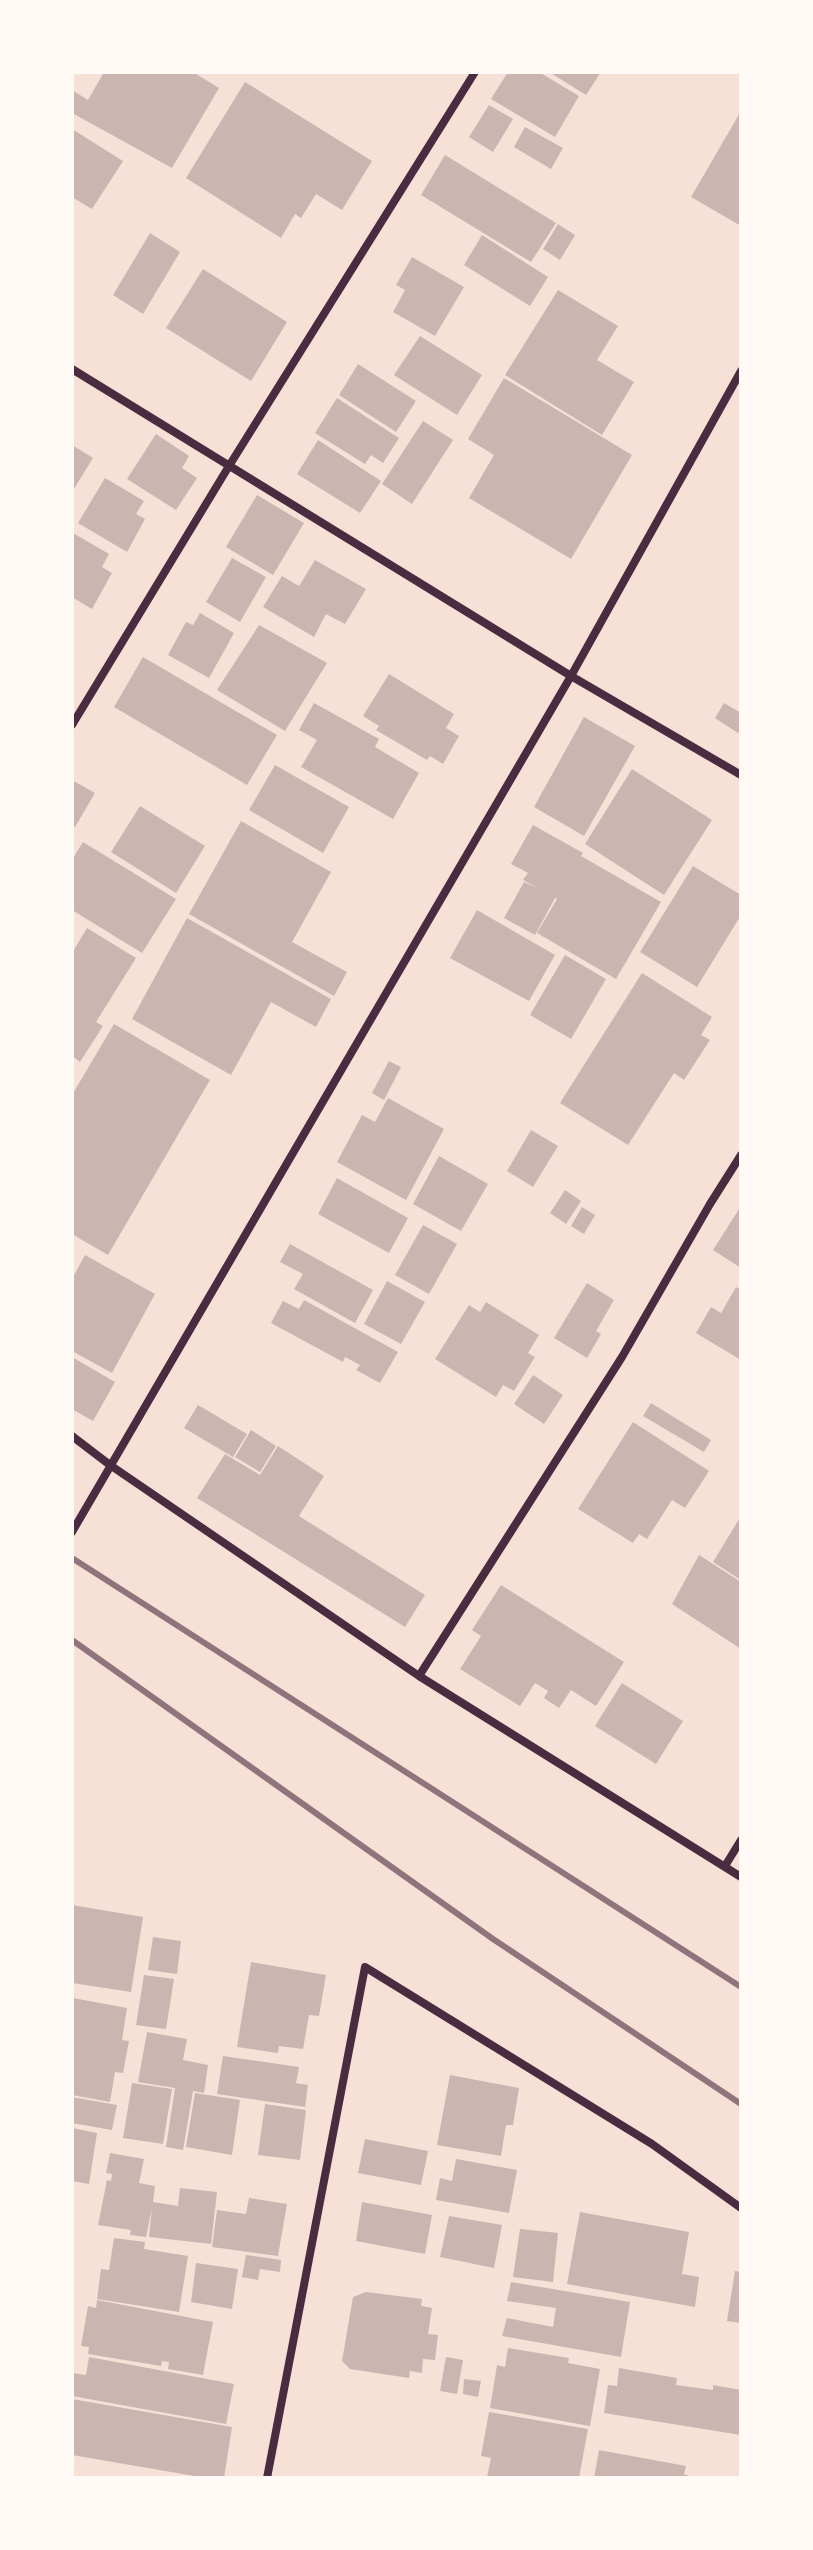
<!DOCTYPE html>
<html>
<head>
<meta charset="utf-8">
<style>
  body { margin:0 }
  #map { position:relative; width:813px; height:2550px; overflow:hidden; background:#f7e1d7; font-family:Barlow,sans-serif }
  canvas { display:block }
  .frame { position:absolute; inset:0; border:74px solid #fffaf5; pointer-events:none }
</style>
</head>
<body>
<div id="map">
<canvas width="813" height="2550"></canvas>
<div class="frame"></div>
</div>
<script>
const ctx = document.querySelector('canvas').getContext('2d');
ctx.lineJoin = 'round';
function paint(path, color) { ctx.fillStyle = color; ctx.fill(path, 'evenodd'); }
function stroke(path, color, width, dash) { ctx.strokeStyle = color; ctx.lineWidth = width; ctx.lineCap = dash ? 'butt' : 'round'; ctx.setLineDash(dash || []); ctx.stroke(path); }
paint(new Path2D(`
  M104 72H193L219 88 172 168 72 113V90L88 100Z
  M508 72H539L579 96 555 137 491 99Z
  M549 72H601L586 95Z
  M245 82 372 161 342 210 316 194 301 218 295 214 281 238 186 178Z
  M489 105 513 119 493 152 469 137Z
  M741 111V226L691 197Z
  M525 127 563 148 551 169 514 147Z
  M72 129 123 161 92 209 72 197Z
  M445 155 556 223 531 262 421 195Z
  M558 224 575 235 560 260 543 249Z
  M150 233 180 252 143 314 113 295Z
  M482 235 548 277 530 306 464 265Z
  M412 257 464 287 435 336 393 312 405 290 396 285Z
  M203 269 287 322 251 381 166 328Z
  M558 290 618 326 597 360 634 382 602 435 505 375Z
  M420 336 482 375 457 415 394 375Z
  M358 364 416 401 396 432 339 395Z
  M504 378 632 455 571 559 469 498 494 455 468 439Z
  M337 398 399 438 383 463 371 455 365 464 315 433Z
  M423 421 453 440 412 504 382 484Z
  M156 434 189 456 182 468 197 478 176 510 127 479Z
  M318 440 381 481 360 513 297 474Z
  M72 445 93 458 72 492Z
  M105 478 144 501 136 514 145 519 127 552 78 523Z
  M257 495 304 523 273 575 226 547Z
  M73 533 109 554 102 567 112 573 92 609 72 597Z
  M232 558 266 577 240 622 206 602Z
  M315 560 366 589 345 624 326 614 314 637 263 607 282 576 299 586Z
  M200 613 234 633 209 678 168 655 186 622 193 625Z
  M259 625 327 663 285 731 217 690Z
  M143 657 277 735 247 785 114 707Z
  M389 674 454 714 446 728 459 736 443 764 430 756 427 760 376 730 379 726 363 716Z
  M314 703 379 739 375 747 419 773 393 819 301 767 317 740 299 730Z
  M724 703 741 713V729L738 733 715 718Z
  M584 717 635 746 584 836 534 807Z
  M275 765 349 807 323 853 249 810Z
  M632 769 712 820 664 895 585 844Z
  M72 780 95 793 75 827 72 826Z
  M140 806 205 846 176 893 111 852Z
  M241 821 331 872 292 942 347 972 334 996 189 914Z
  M533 825 583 853 581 856 661 902 616 979 537 933 557 899 555 898 535 935 504 918 524 882 539 889 523 880 528 873 511 864Z
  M83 842 176 899 142 953 72 910V860Z
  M693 866 741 895V915L697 987 640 952Z
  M477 910 555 955 529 1001 450 958Z
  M187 918 331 999 316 1027 271 1002 231 1075 132 1019Z
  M87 928 136 958 96 1022 103 1026 80 1062 72 1056V953Z
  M565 955 606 979 571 1039 530 1015Z
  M642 973 712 1017 701 1035 710 1040 684 1080 674 1073 628 1145 560 1103Z
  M114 1024 210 1080 108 1255 72 1234V1095Z
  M389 1061 401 1067 384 1100 372 1093Z
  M388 1098 444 1129 406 1200 337 1162 362 1115 375 1122Z
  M531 1130 558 1146 533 1187 507 1171Z
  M439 1156 488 1184 461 1231 413 1204Z
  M337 1178 408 1218 389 1253 318 1214Z
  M565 1190 581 1201 566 1224 550 1213Z
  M741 1206V1268L713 1250Z
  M582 1207 595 1215 584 1234 571 1226Z
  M423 1225 457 1244 429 1294 395 1275Z
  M290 1244 373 1290 355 1323 294 1289 303 1274 280 1262Z
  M85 1255 155 1294 112 1373 72 1351V1279Z
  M387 1281 425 1302 401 1344 364 1324Z
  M587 1283 614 1300 596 1331 601 1334 587 1358 554 1338Z
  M736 1287 741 1290V1360L696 1333 711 1307 721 1313Z
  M304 1300 398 1352 380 1383 356 1370 360 1365 345 1357 343 1362 271 1323 283 1301 299 1309Z
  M486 1302 539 1335 528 1353 535 1357 514 1391 503 1385 496 1397 435 1359 469 1305 480 1312Z
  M72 1357 115 1382 93 1421 72 1409Z
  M533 1375 563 1395 544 1424 514 1404Z
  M651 1403 711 1440 704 1452 643 1416Z
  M198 1405 247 1434 233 1457 184 1428Z
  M633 1422 709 1471 685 1508 672 1500 647 1539 639 1534 633 1543 578 1509Z
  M251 1430 276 1446 260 1472 235 1457Z
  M278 1446 324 1476 299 1516 425 1595 405 1627 197 1498 225 1454 260 1475Z
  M741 1516V1580L713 1562Z
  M699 1555 741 1582V1649L672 1604Z
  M501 1585 624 1662 596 1706 571 1690 559 1708 544 1698 548 1691 535 1683 520 1706 460 1669 481 1636 472 1630Z
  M622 1683 683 1721 656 1764 595 1726Z
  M72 1905 143 1917 131 1992 72 1983Z
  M153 1937 181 1941 177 1974 148 1970Z
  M251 1962 326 1975 319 2016 309 2015 303 2049 279 2046 278 2053 237 2047Z
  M144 1975 174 1979 166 2029 136 2025Z
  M73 1998 127 2008 122 2040 129 2041 123 2073 115 2072 110 2102 72 2095Z
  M147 2032 187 2039 183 2060 208 2065 204 2093 193 2091 183 2150 166 2147 175 2088 138 2082Z
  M223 2056 299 2067 296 2083 308 2085 305 2107 217 2094Z
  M450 2075 519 2088 513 2125H506L501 2156 437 2145Z
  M132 2083 172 2089 163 2144 123 2138Z
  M195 2093 240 2100 232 2155 186 2147Z
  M72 2097 117 2105 112 2130 72 2123Z
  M265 2104 306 2110 300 2160 258 2155Z
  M72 2128 97 2133 89 2184 72 2181Z
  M365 2139 428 2151 421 2185 358 2173Z
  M110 2153 144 2159 139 2183 155 2186 153 2202 178 2206 180 2188 217 2192 211 2244 149 2237 152 2208 146 2237 130 2235 131 2230 98 2225 107 2180 111 2181 112 2174 106 2173Z
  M456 2159 517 2170 509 2213 436 2200 440 2178 452 2181Z
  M249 2198 287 2204 278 2256 212 2247 217 2210 246 2214Z
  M362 2202 432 2215 425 2254 356 2241Z
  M580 2212 689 2232 682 2274 699 2277 695 2307 567 2284Z
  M449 2216 502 2225 494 2268 440 2257Z
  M520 2229 558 2233 553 2282 513 2277Z
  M114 2238 145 2242 144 2249 188 2256 179 2312 97 2299 101 2269 109 2270Z
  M246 2255 281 2260 280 2272 260 2269 258 2280 242 2277Z
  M196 2263 238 2269 232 2309 191 2302Z
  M735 2271 741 2272V2323L727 2321Z
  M511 2282 630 2302 621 2357 502 2336 507 2318 553 2327 556 2308 507 2301Z
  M366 2292 422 2299 421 2306 432 2308 428 2334 438 2335 435 2360 423 2359 422 2373 410 2371 409 2378 350 2369 342 2361 353 2297Z
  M97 2300 213 2322 203 2375 168 2369 169 2362 162 2361 161 2366 88 2354 89 2347 81 2346 88 2306 96 2308Z
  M508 2348 569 2358 568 2363 600 2369 590 2426 490 2408 497 2365 505 2367Z
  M89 2357 234 2384 226 2424 72 2396V2373L86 2375Z
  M446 2357 463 2360 457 2394 440 2391Z
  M619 2368 677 2378 676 2385 713 2390V2385L741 2390V2435L604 2413 608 2385 617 2386Z
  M464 2379 481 2381 478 2397 463 2394Z
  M72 2399 232 2427 224 2478H206L72 2455Z
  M489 2412 588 2429 579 2478 487 2477 491 2458 481 2456Z
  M599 2450 686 2466 684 2474 695 2478H594Z`), '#ccb4b1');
stroke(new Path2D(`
  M72 369 571 676 741 775
  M72 725 229 466 475 72
  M72 1436 110 1465 419 1676 741 1877
  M72 1532 571 676 741 371
  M419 1676 622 1357 710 1204 741 1155
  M725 1866 741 1840
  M267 2478 365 1967 652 2144 741 2208`), '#4a2c40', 8);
stroke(new Path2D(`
  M72 1558 741 1987
  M72 1640 493 1939 741 2104`), '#8f747c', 6);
</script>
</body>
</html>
